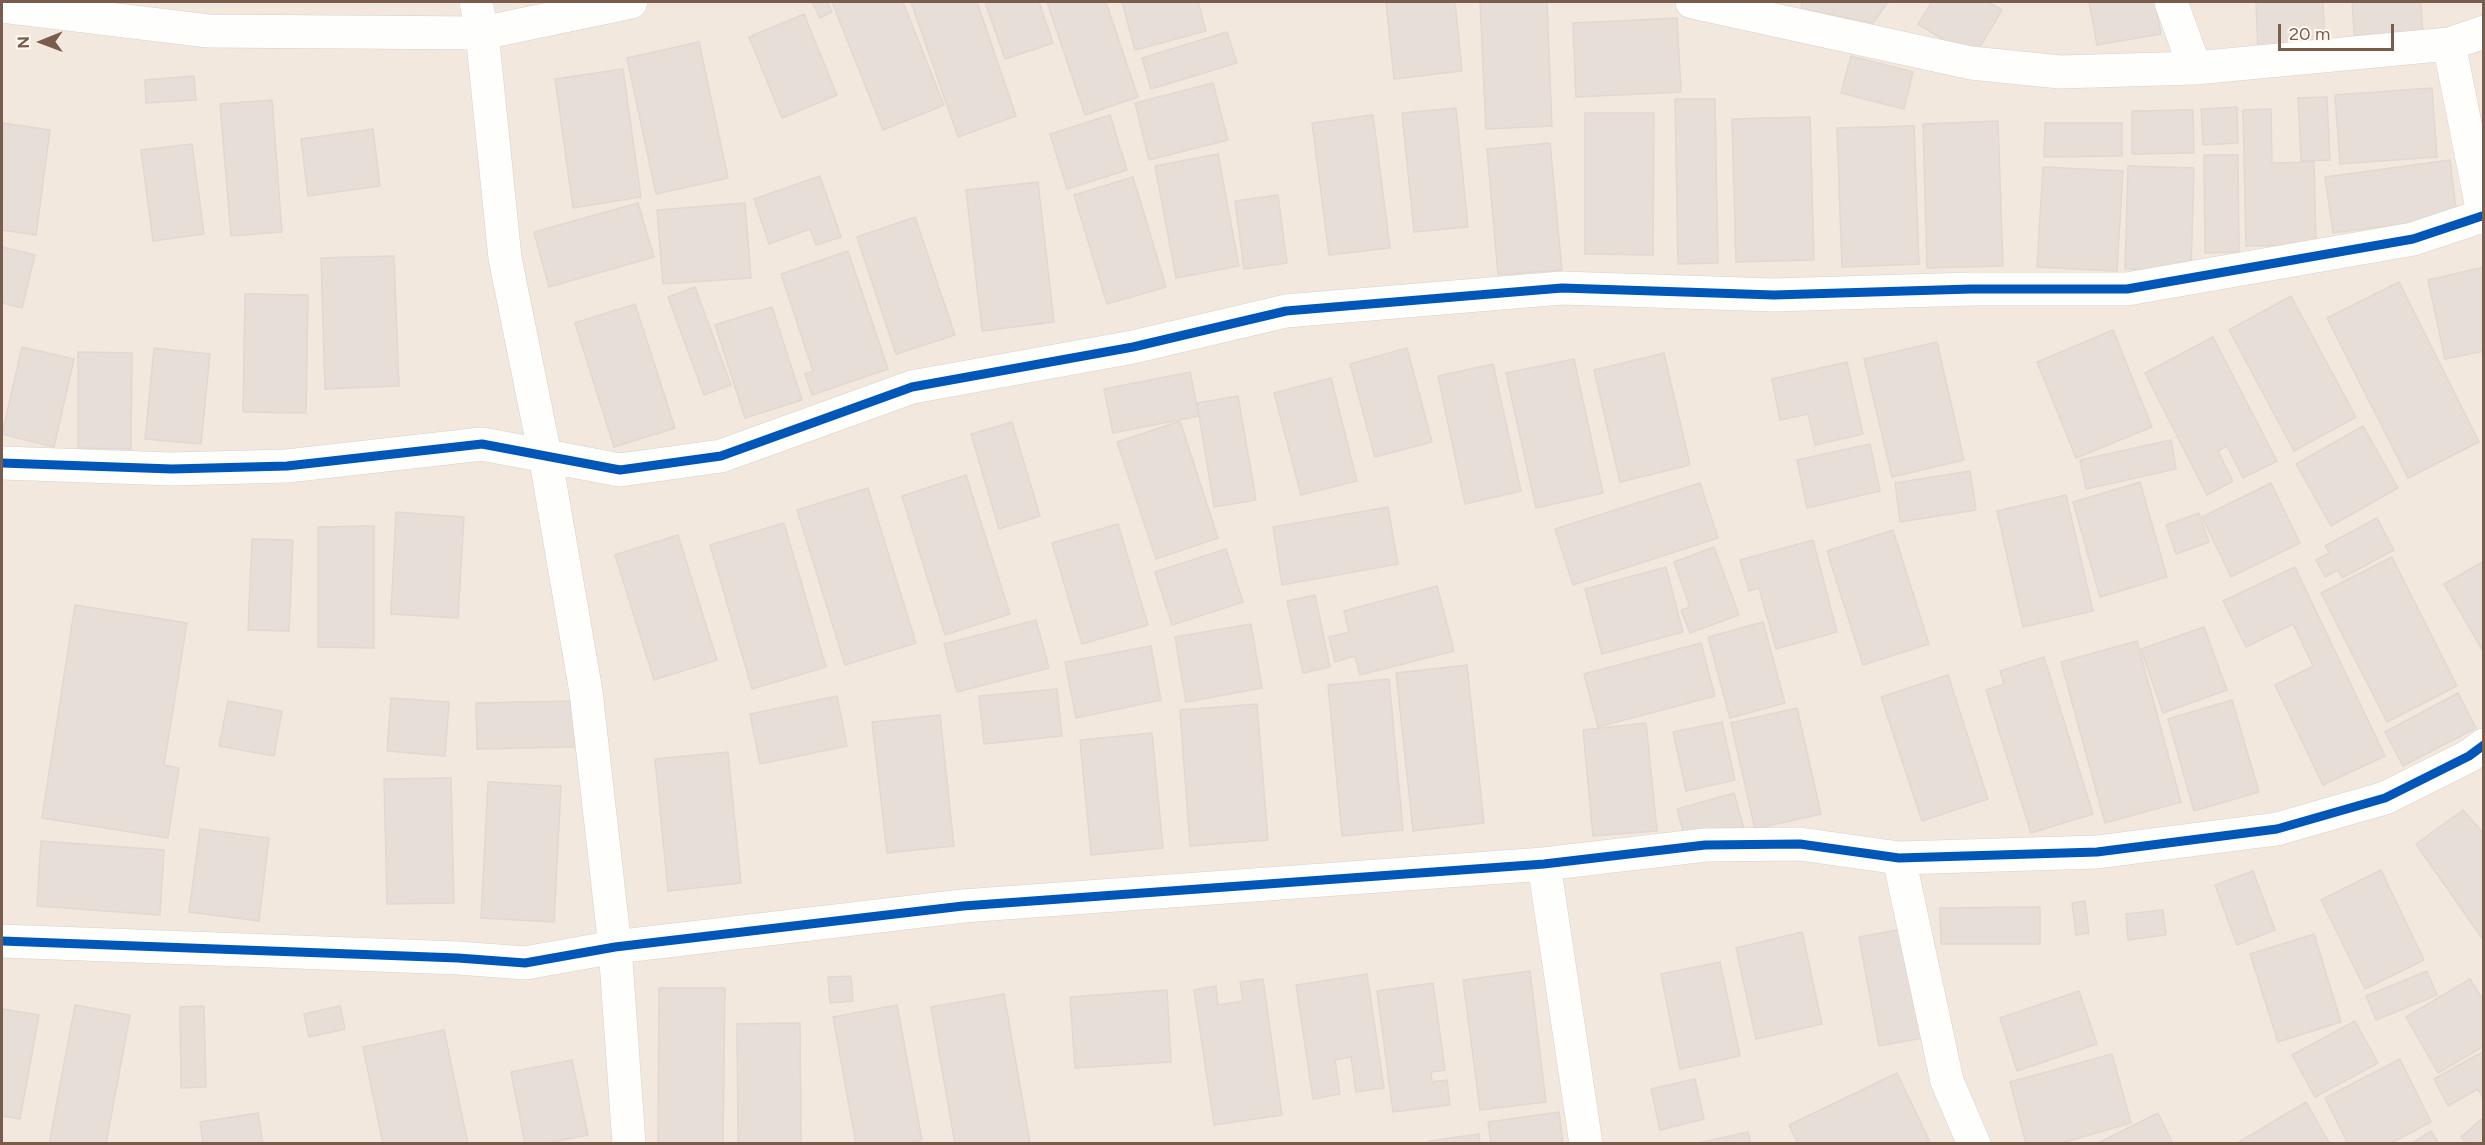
<!DOCTYPE html>
<html>
<head>
<meta charset="utf-8">
<style>
  body { margin:0 }
  #map { position:relative; width:2485px; height:1145px; overflow:hidden; background:#f9f5f0; font-family:Figtree,sans-serif }
  canvas { display:block }
  .frame { position:absolute; inset:0; border:3px solid #7a5c4d; pointer-events:none }
  .north { position:absolute; left:12px; top:12px; width:60px; height:60px; -webkit-text-stroke:4px #fffaf3; paint-order:stroke; rotate:269deg; font-size:16px; font-weight:700; line-height:24px; text-align:center; color:#7a5c4d }
  .north::after { content:''; display:block; margin:auto; width:21px; height:27px; background:#7a5c4d; clip-path:polygon(50% 0,100% 100%,50% 72%,0 100%) }
  .scale { position:absolute; left:2278px; top:24px; width:116px; height:27px; box-sizing:border-box; border:3px solid #7a5c4d; border-top:0; padding-left:8px; font-size:18px; line-height:21px; white-space:nowrap; color:#7a5c4d; -webkit-text-stroke:4px #fffaf3; paint-order:stroke }
</style>
</head>
<body>
<div id="map">
<canvas width="2485" height="1145"></canvas>
<div class="frame"></div>
<div class="north">N</div>
<div class="scale">20 m</div>
</div>
<script>
const ctx = document.querySelector('canvas').getContext('2d');
ctx.lineJoin = 'round';
function paint(path, color) { ctx.fillStyle = color; ctx.fill(path, 'evenodd'); }
function stroke(path, color, width, dash) { ctx.strokeStyle = color; ctx.lineWidth = width; ctx.lineCap = dash ? 'butt' : 'round'; ctx.setLineDash(dash || []); ctx.stroke(path); }
paint(new Path2D(`
  M2 2H2483V1143H2Z`), '#f2e8de');
const building = new Path2D(`
  M812 2H827L832 12 820 18Z
  M832 2H903L944 105 883 130Z
  M911 2H977L1016 116 958 137Z
  M985 2H1039L1053 43 1005 59Z
  M1047 2H1106L1138 97 1085 115Z
  M1122 2H1198L1206 31 1135 50Z
  M1386 2H1455L1462 71 1394 79Z
  M1480 2H1547L1552 126 1486 129Z
  M1802 2H1888L1873 23 1801 9Z
  M1932 2H1988L2002 10 1973 58 1918 24Z
  M2089 2H2155L2161 34 2097 45Z
  M2256 2H2323L2325 50 2258 53Z
  M2352 2H2421L2423 40 2355 44Z
  M804 14 837 95 782 118 749 37Z
  M1677 18 1681 92 1576 97 1573 23Z
  M1227 32 1237 63 1151 89 1142 58Z
  M699 42 728 178 656 194 627 58Z
  M1851 56 1913 72 1904 109 1841 93Z
  M623 69 641 197 573 208 555 79Z
  M194 76 196 100 146 103 145 80Z
  M1213 83 1228 140 1149 160 1135 103Z
  M2432 88 2437 157 2340 164 2335 95Z
  M2327 97 2330 160 2301 161 2298 98Z
  M1675 99H1715L1718 263 1678 264Z
  M272 100 282 232 231 236 220 104Z
  M2237 107 2238 143 2203 145 2201 109Z
  M1456 108 1468 227 1414 232 1402 113Z
  M2271 109 2272 163 2314 162 2316 245 2246 246 2243 110Z
  M2193 110 2194 153 2132 154V111Z
  M1585 113H1654L1653 255 1585 254Z
  M1110 115 1127 170 1067 189 1050 134Z
  M1373 115 1390 248 1329 255 1312 123Z
  M1810 117 1814 260 1736 262 1732 119Z
  M1998 121 2003 266 1927 268 1923 124Z
  M3 123 50 130 36 235 2 230Z
  M2045 123H2122V156L2044 157Z
  M1914 126 1919 264 1842 267 1837 128Z
  M373 129 380 186 308 196 301 139Z
  M1550 143 1562 270 1498 275 1487 149Z
  M192 144 204 234 153 241 141 150Z
  M1218 154 1239 266 1176 278 1155 166Z
  M2204 155H2238L2239 252 2205 253Z
  M2450 160 2457 217 2333 233 2325 177Z
  M2128 166 2194 168 2191 271 2125 269Z
  M2043 167 2123 171 2117 271 2037 267Z
  M820 176 841 237 816 245 810 229 769 244 754 199Z
  M1133 177 1166 287 1107 304 1074 195Z
  M1038 182 1054 322 982 331 966 190Z
  M1278 195 1287 263 1244 269 1235 201Z
  M638 203 654 257 549 287 534 232Z
  M745 203 751 278 663 284 657 210Z
  M915 217 955 335 896 354 857 237Z
  M2 247 35 255 22 308 2 303Z
  M848 251 888 369 812 395 805 374 813 371 781 274Z
  M394 256 399 386 325 389 321 258Z
  M2484 267V351L2445 359 2428 280Z
  M2399 282 2479 442 2408 478 2327 318Z
  M695 287 731 385 704 395 668 297Z
  M245 294 308 295 306 413 243 412Z
  M2291 296 2356 417 2294 451 2229 330Z
  M635 304 675 428 614 447 575 323Z
  M772 307 802 400 745 418 715 325Z
  M2113 330 2152 427 2076 458 2037 362Z
  M2213 337 2277 461 2243 478 2227 446 2218 451 2233 481 2207 495 2145 373Z
  M1937 342 1964 460 1892 477 1864 359Z
  M22 347 74 359 54 447 2 434Z
  M154 348 210 354 201 444 145 439Z
  M1407 348 1432 442 1375 457 1350 364Z
  M78 352 132 353 131 449 78 448Z
  M1664 353 1690 465 1620 482 1594 370Z
  M1574 359 1603 493 1536 508 1506 373Z
  M1847 362 1863 434 1815 445 1808 414 1780 420 1772 379Z
  M1493 364 1521 491 1465 504 1438 376Z
  M1190 372 1199 416 1113 433 1104 389Z
  M1331 378 1357 481 1301 495 1274 393Z
  M1238 396 1256 500 1214 507 1197 403Z
  M1180 421 1218 538 1156 559 1117 442Z
  M1012 422 1040 516 999 529 971 434Z
  M2363 426 2398 488 2331 526 2296 464Z
  M2171 440 2176 469 2086 489 2080 460Z
  M1870 444 1880 491 1807 508 1797 460Z
  M1970 471 1976 510 1900 522 1895 483Z
  M966 475 1010 614 945 635 902 496Z
  M2140 482 2167 577 2100 597 2073 502Z
  M1700 483 1718 538 1573 585 1555 529Z
  M2271 483 2300 543 2231 577 2202 517Z
  M868 488 916 643 845 665 797 510Z
  M2066 495 2093 611 2023 627 1997 511Z
  M1388 507 1398 564 1282 585 1273 527Z
  M396 512 464 517 458 618 391 614Z
  M2199 513 2209 542 2176 554 2166 525Z
  M2377 518 2394 550 2342 578 2338 570 2325 577 2316 560 2329 553 2325 546Z
  M784 523 826 667 752 689 710 545Z
  M1118 524 1148 625 1082 644 1052 543Z
  M374 526V648L318 647V527Z
  M1893 530 1929 644 1863 665 1827 551Z
  M678 535 717 660 654 680 615 555Z
  M252 539 293 540 289 631 248 630Z
  M1813 540 1837 632 1776 649 1759 588 1749 591 1740 560Z
  M1714 547 1739 615 1690 633 1681 610 1690 607 1674 562Z
  M1226 549 1243 602 1172 625 1155 572Z
  M2392 557 2457 686 2387 722 2321 593Z
  M2484 561V653L2444 584Z
  M1666 567 1683 632 1602 654 1585 589Z
  M2295 567 2385 756 2323 785 2275 685 2313 666 2293 624 2246 647 2223 601Z
  M1437 586 1454 651 1360 675 1355 656 1335 662 1329 637 1349 632 1344 611Z
  M1315 595 1330 667 1303 673 1287 601Z
  M75 605 187 623 164 765 179 768 168 838 42 818Z
  M1036 620 1049 668 957 692 944 644Z
  M1763 622 1785 703 1730 718 1708 637Z
  M1251 624 1262 688 1186 702 1175 637Z
  M2204 627 2227 690 2163 713 2141 649Z
  M2137 641 2181 802 2105 823 2061 662Z
  M1701 643 1715 696 1598 727 1584 674Z
  M1151 646 1161 700 1076 718 1065 662Z
  M2044 657 2093 814 2031 833 1986 690 2004 684 2000 671Z
  M1467 665 1484 823 1413 831 1396 673Z
  M1948 675 1988 799 1922 821 1881 697Z
  M1389 679 1403 830 1342 836 1328 685Z
  M1057 689 1062 736 984 744 979 696Z
  M2458 693 2476 728 2403 766 2385 732Z
  M837 696 847 746 760 764 750 714Z
  M391 698 449 702 445 756 387 751Z
  M2232 700 2259 792 2194 811 2168 719Z
  M228 701 282 711 274 756 219 746Z
  M574 701 575 747 477 749 476 703Z
  M1257 704 1268 840 1190 846 1180 710Z
  M1797 708 1821 814 1755 829 1731 723Z
  M940 715 954 846 887 853 872 722Z
  M1722 722 1735 780 1686 791 1673 732Z
  M1646 723 1657 831 1593 836 1583 730Z
  M1152 733 1163 848 1091 855 1080 740Z
  M728 752 741 883 668 891 655 759Z
  M451 778 454 903 387 904 384 779Z
  M488 782 561 786 554 922 481 918Z
  M1734 793 1744 828 1687 845 1677 809Z
  M2463 810 2484 834V941L2416 844Z
  M200 829 269 838 259 921 189 912Z
  M41 841 164 850 160 915 37 906Z
  M2381 870 2424 960 2365 989 2321 900Z
  M2253 871 2275 930 2237 945 2215 885Z
  M2085 901 2089 933 2076 935 2072 903Z
  M2040 907V944H1941L1940 908Z
  M2163 910 2166 935 2128 940 2126 914Z
  M1902 929 1923 1038 1879 1046 1859 937Z
  M1802 932 1822 1024 1756 1039 1736 948Z
  M2314 934 2341 1022 2278 1042 2250 954Z
  M1720 962 1740 1056 1680 1069 1661 974Z
  M1530 971 1546 1102 1480 1110 1463 980Z
  M2427 971 2437 995 2376 1020 2366 996Z
  M1367 974 1384 1088 1356 1092 1351 1057 1335 1060 1340 1094 1313 1099 1296 985Z
  M851 976 853 1001 830 1003 828 977Z
  M1263 979 1282 1115 1214 1125 1194 990 1216 986 1218 1005 1243 1001 1240 982Z
  M2470 979 2484 1002V1046L2438 1073 2406 1017Z
  M1433 983 1445 1070 1431 1072 1432 1082 1447 1080 1450 1105 1393 1112 1377 991Z
  M659 988H725L723 1144H658Z
  M1167 990 1171 1062 1075 1068 1070 997Z
  M2079 991 2097 1044 2017 1071 2000 1018Z
  M1004 994 1030 1143 955 1144 931 1007Z
  M75 1005 130 1015 106 1144H49Z
  M897 1005 922 1140 905 1144H856L833 1017Z
  M204 1006 206 1087 181 1088 180 1007Z
  M340 1006 345 1029 309 1037 304 1014Z
  M2 1009 39 1015 20 1119 2 1116Z
  M2355 1021 2378 1063 2315 1097 2292 1055Z
  M800 1023 801 1144H738L737 1024Z
  M444 1030 468 1144H383L363 1047Z
  M2484 1051V1100L2478 1089 2448 1106 2434 1079Z
  M2112 1054 2131 1123 2058 1144H2026L2010 1082Z
  M2400 1059 2431 1122 2389 1144H2348L2325 1098Z
  M572 1060 588 1135 543 1144H525L511 1072Z
  M1897 1073 1931 1144H1798L1789 1125Z
  M1695 1079 1704 1119 1660 1130 1651 1089Z
  M2306 1102 2330 1144H2236Z
  M1559 1112 1563 1144H1491L1488 1122Z
  M258 1113 263 1144H203L200 1122Z
  M2158 1113 2173 1144H2096Z
  M2484 1117V1144H2467L2461 1137Z
  M2431 1131 2439 1144H2411Z
  M1748 1132 1751 1144H1694Z
  M1479 1134 1480 1144H1429V1141Z`);
paint(building, '#e6ded7');
stroke(building, '#e2d8d2', 1.5);
const street = new Path2D(`
  M476 2 482 33 505 258 545 455 586 692 615 947 629 1144
  M1692 2 1971 63 2060 72 2195 68 2333 55 2449 44 2484 32
  M2171 2 2195 68
  M2 6 208 31 482 33 631 2
  M2449 44 2484 218
  M2 463 172 469 287 466 482 444 620 470 721 456 912 387 1133 347 1286 311 1562 288 1774 295 1971 289H2127L2413 239 2482 216
  M1899 858 1947 1081 1974 1144
  M1544 864 1586 1144
  M2 941 458 958 525 963 615 947 963 906 1544 864 1705 845 1800 844 1899 858 2097 852 2277 829 2385 798 2469 756 2484 745`);
stroke(street, '#d7d1cb', 34);
stroke(street, '#fefefd', 33);
stroke(new Path2D(`
  M2 463 172 469 287 466 482 444 620 470 721 456 912 387 1133 347 1286 311 1562 288 1774 295 1971 289H2127L2413 239 2482 216
  M2 941 458 958 525 963 615 947 963 906 1544 864 1705 845 1800 844 1899 858 2097 852 2277 829 2385 798 2469 756 2484 745`), '#0057b8', 9);
</script>
</body>
</html>
